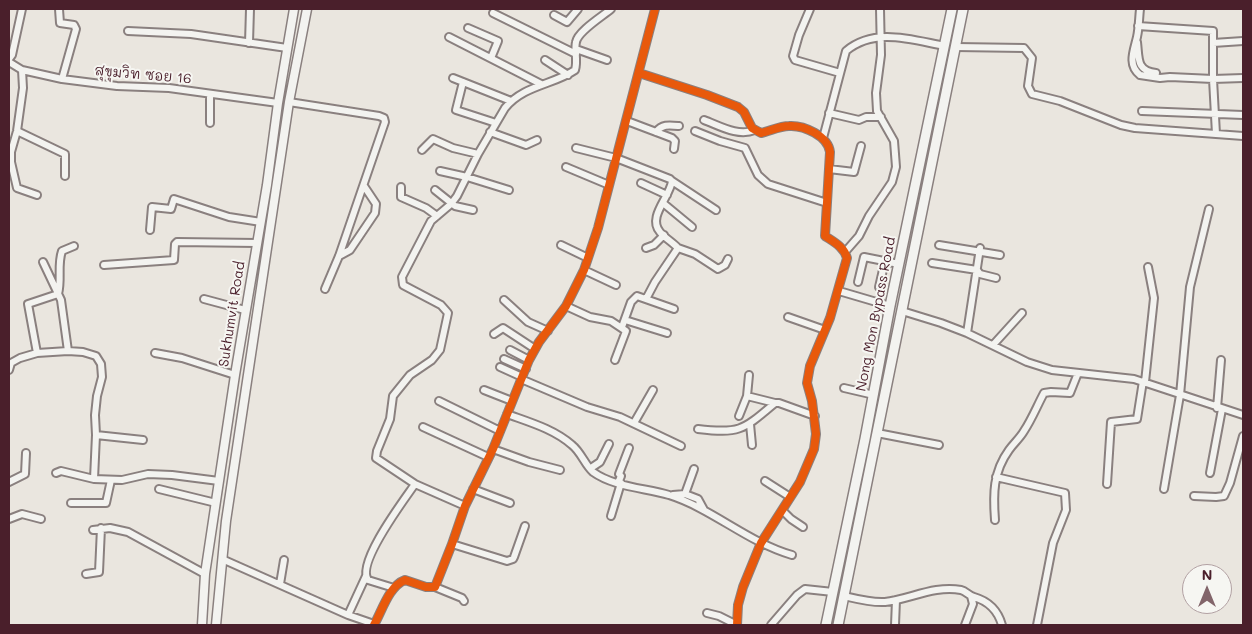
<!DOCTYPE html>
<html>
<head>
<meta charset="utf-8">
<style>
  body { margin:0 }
  #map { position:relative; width:1252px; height:634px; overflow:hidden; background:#eae6df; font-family:Mali,sans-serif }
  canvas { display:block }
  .frame { position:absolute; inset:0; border:10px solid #4a1f2b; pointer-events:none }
  .north { position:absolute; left:1182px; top:564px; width:50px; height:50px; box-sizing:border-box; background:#f6f6f2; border:1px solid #b1a0a2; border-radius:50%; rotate:0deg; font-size:14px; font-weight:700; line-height:20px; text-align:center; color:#4a1f2b }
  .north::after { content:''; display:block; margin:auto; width:18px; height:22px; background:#82656a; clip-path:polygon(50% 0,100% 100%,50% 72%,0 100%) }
</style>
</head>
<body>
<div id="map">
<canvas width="1252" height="634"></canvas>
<div class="frame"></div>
<div class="north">N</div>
</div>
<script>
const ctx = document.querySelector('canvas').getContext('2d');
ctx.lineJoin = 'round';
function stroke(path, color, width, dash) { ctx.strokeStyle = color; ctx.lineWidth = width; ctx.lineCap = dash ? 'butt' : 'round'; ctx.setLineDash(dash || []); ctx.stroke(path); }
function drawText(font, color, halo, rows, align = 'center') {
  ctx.font = font + ' Mali,"Playpen Sans Thai",sans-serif'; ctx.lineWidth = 4; ctx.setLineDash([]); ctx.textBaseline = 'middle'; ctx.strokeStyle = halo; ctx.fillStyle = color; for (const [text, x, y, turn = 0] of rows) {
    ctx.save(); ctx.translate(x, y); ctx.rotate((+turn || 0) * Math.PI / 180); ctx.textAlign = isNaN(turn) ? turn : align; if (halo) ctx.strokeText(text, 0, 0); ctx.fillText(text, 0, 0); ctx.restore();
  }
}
const minor = new Path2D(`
  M59 9 60 23 74 25 76 29 62 79
  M810 9 799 35 793 56 795 60 840 73
  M1140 9C1139 18 1139 28 1137 37 1134 50 1127 65 1140 75L1160 78 1170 77 1213 79 1243 78
  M493 13 576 54
  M554 15 567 22 578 9
  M1138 26 1213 31V79L1216 134
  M468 28 498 41 491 58
  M128 31 191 34 287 48
  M449 37 541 84
  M1137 42C1139 58 1136 71 1156 73
  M249 43 250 9
  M1213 43 1243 41
  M956 47 1024 48 1032 58 1028 86 1032 94 1060 101 1121 125 1135 128 1243 136
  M576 49 607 60
  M9 59 12 55 22 9
  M545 60 568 75
  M9 62 22 70 62 79 117 86 169 88 278 103
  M22 70 23 88 17 131 11 152V162L17 188 37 195
  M639 73 707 95 738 107 744 112 752 128 761 133C770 131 780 126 789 126 804 125 828 136 830 152L825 236C834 242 844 247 847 258L830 318 810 366 807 383 812 401 816 434 814 449 800 482 761 543 743 587 738 605 737 625
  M453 78 511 101
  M463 82 456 110 496 123
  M210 94V123
  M289 102 379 116 384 118 385 122 339 256 325 289
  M1142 111 1243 115
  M829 113 859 120 866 117H881
  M704 120C720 126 738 137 755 130
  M627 121 672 138 675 141 674 149
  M17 131 65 154V176
  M695 131 720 141 745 148 758 175 768 184 827 203
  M490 132 526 145 537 140
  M656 132C662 124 669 125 679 126
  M823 138 846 51C875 27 912 40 945 46
  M576 148 616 158 670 179 672 181C670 197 647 217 660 232 665 238 672 242 678 248L655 282 646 299
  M422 150 433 139 453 148 478 154
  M566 167 609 185
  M829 169 854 172 861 146
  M440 171 467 177 509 190
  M672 181 716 210
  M641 183 667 195
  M401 187V197L426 208 437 216
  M435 190 455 206 473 210
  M663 203 692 227
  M150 230 152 207 171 209 174 199 229 217 261 222
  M561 245 588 258
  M939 245 1000 255
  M646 248 654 245 664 235
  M678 248 695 254 718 269 725 265 728 259
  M845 252 859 236 869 216 892 182 896 167 894 141 877 111 876 93 881 55 880 9
  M339 256 350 250 375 213 376 204 364 186
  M43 262 61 300 68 351
  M932 263 977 270 980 274 996 278
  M104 265 174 260 175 244 177 242 257 243
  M584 270 616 285
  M858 282 864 257 899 264
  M879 287 885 261
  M839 291 890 306
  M204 299 245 310
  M504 300 528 322 548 331
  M566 306 590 317 611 321 626 331 615 360
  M902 311 941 323 967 333 1027 362 1052 370 1134 379 1243 415
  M788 317 825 330
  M625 320 667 333
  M622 327 631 302 637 296 674 309
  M967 333 980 248
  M494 334 503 328 535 349
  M993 345 1022 313
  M510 350 529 360
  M37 353 28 304 58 294C62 280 57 265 62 251L74 246
  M155 353 182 358 235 375
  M504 359 526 369
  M500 367 522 377
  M9 370 11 363 20 358 37 353 68 351 83 352 96 356 101 364 102 377 97 396 95 415 96 435 94 479
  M521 379 587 407 620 417 681 446
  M1145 382 1154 298 1148 267
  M844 388 874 395
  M484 390 512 401
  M747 396 775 403
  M439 401 500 431
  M1217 408 1221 360
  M507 414C529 422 554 429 572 445 581 452 585 465 593 472 614 487 645 488 669 495 713 509 747 542 792 555
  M739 416 747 396 749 375
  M634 423 653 390
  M750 424 752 445
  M423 427 488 457
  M698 429C740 434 743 430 775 403H779L815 416
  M877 433 939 445
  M96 435 143 440
  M493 449 529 462 560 470
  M591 468 600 462 609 444
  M56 473 61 471 94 479 122 480 148 474 172 475 219 481
  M1210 473 1222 409
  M996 477 1065 493 1066 510 1053 543 1037 625
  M765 481 790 497
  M9 482 25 474 26 453
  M618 483 621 476 619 474 629 448
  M1107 484 1111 422 1137 419 1143 381
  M159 489 216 503
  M473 489 510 503
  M1164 489 1180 395 1190 287 1209 209
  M685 494 694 469
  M673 495 685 494 698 499 704 510
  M1194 496 1216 497 1224 496 1230 483 1243 436
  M71 503H106L111 480
  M465 506 415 484 376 458 377 451 390 419 393 396 410 375 432 360 440 350 448 313 441 305 403 285 402 277 431 221 451 204 457 196 478 154 505 108C524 85 553 85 575 70 578 60 574 51 576 42 578 31 603 16 611 9
  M782 510 791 519 803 527
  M611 516 621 483
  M9 519 22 514 41 519
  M995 520C993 494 993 472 1009 450 1014 443 1020 438 1024 431 1032 419 1037 406 1044 393L1051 392 1070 393 1078 373
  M93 530 110 528 128 532 205 574
  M452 544 507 561 513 559 514 557 525 526
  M222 559 348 615 374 624
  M86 574 99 572 101 528
  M280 584 284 560
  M435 587 462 598 464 601
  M394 588 368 580C356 563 404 500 415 484
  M844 596C857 599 871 603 885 602 910 599 935 585 961 590 966 591 969 596 974 597 988 601 998 611 1002 625
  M707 613 719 616 737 625
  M348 615 366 576
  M374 625C382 611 389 586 405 580L426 587H435L452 544 465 506 493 449 529 360 539 342 566 306 584 270 598 228 655 9
  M771 625 797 595 805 589 833 592
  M895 625 896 600
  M965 625 973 604 971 596`);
const major = new Path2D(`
  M202 625 205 574 235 375 267 185 278 103 294 9
  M216 625 226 521 289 102 307 9`);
const highway = new Path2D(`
  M826 625 865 439 890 306 952 9
  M838 625 963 9`);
stroke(minor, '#8a807f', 10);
stroke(major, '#8a807f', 11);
stroke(highway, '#8a807f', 12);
stroke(minor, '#f3f3f0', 6);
stroke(major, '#f3f3f0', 8);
stroke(highway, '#f3f3f0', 9);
stroke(new Path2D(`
  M639 73 707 95 738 107 744 112 752 128 761 133C770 131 780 126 789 126 804 125 828 136 830 152L825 236C834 242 844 247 847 258L830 318 810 366 807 383 812 401 816 434 814 449 800 482 761 543 743 587 738 605 737 625
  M374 625C382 611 389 586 405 580L426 587H435L452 544 465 506 493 449 529 360 539 342 566 306 584 270 598 228 655 9`), '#e8590c', 8);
drawText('14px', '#4a1f2b', '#f6f6f2', [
  ["สุขุมวิท ซอย 16",143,75,5],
  ["Sukhumvit Road",232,314,-81],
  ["Nong Mon Bypass Road",876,314,-79]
]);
</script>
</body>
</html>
